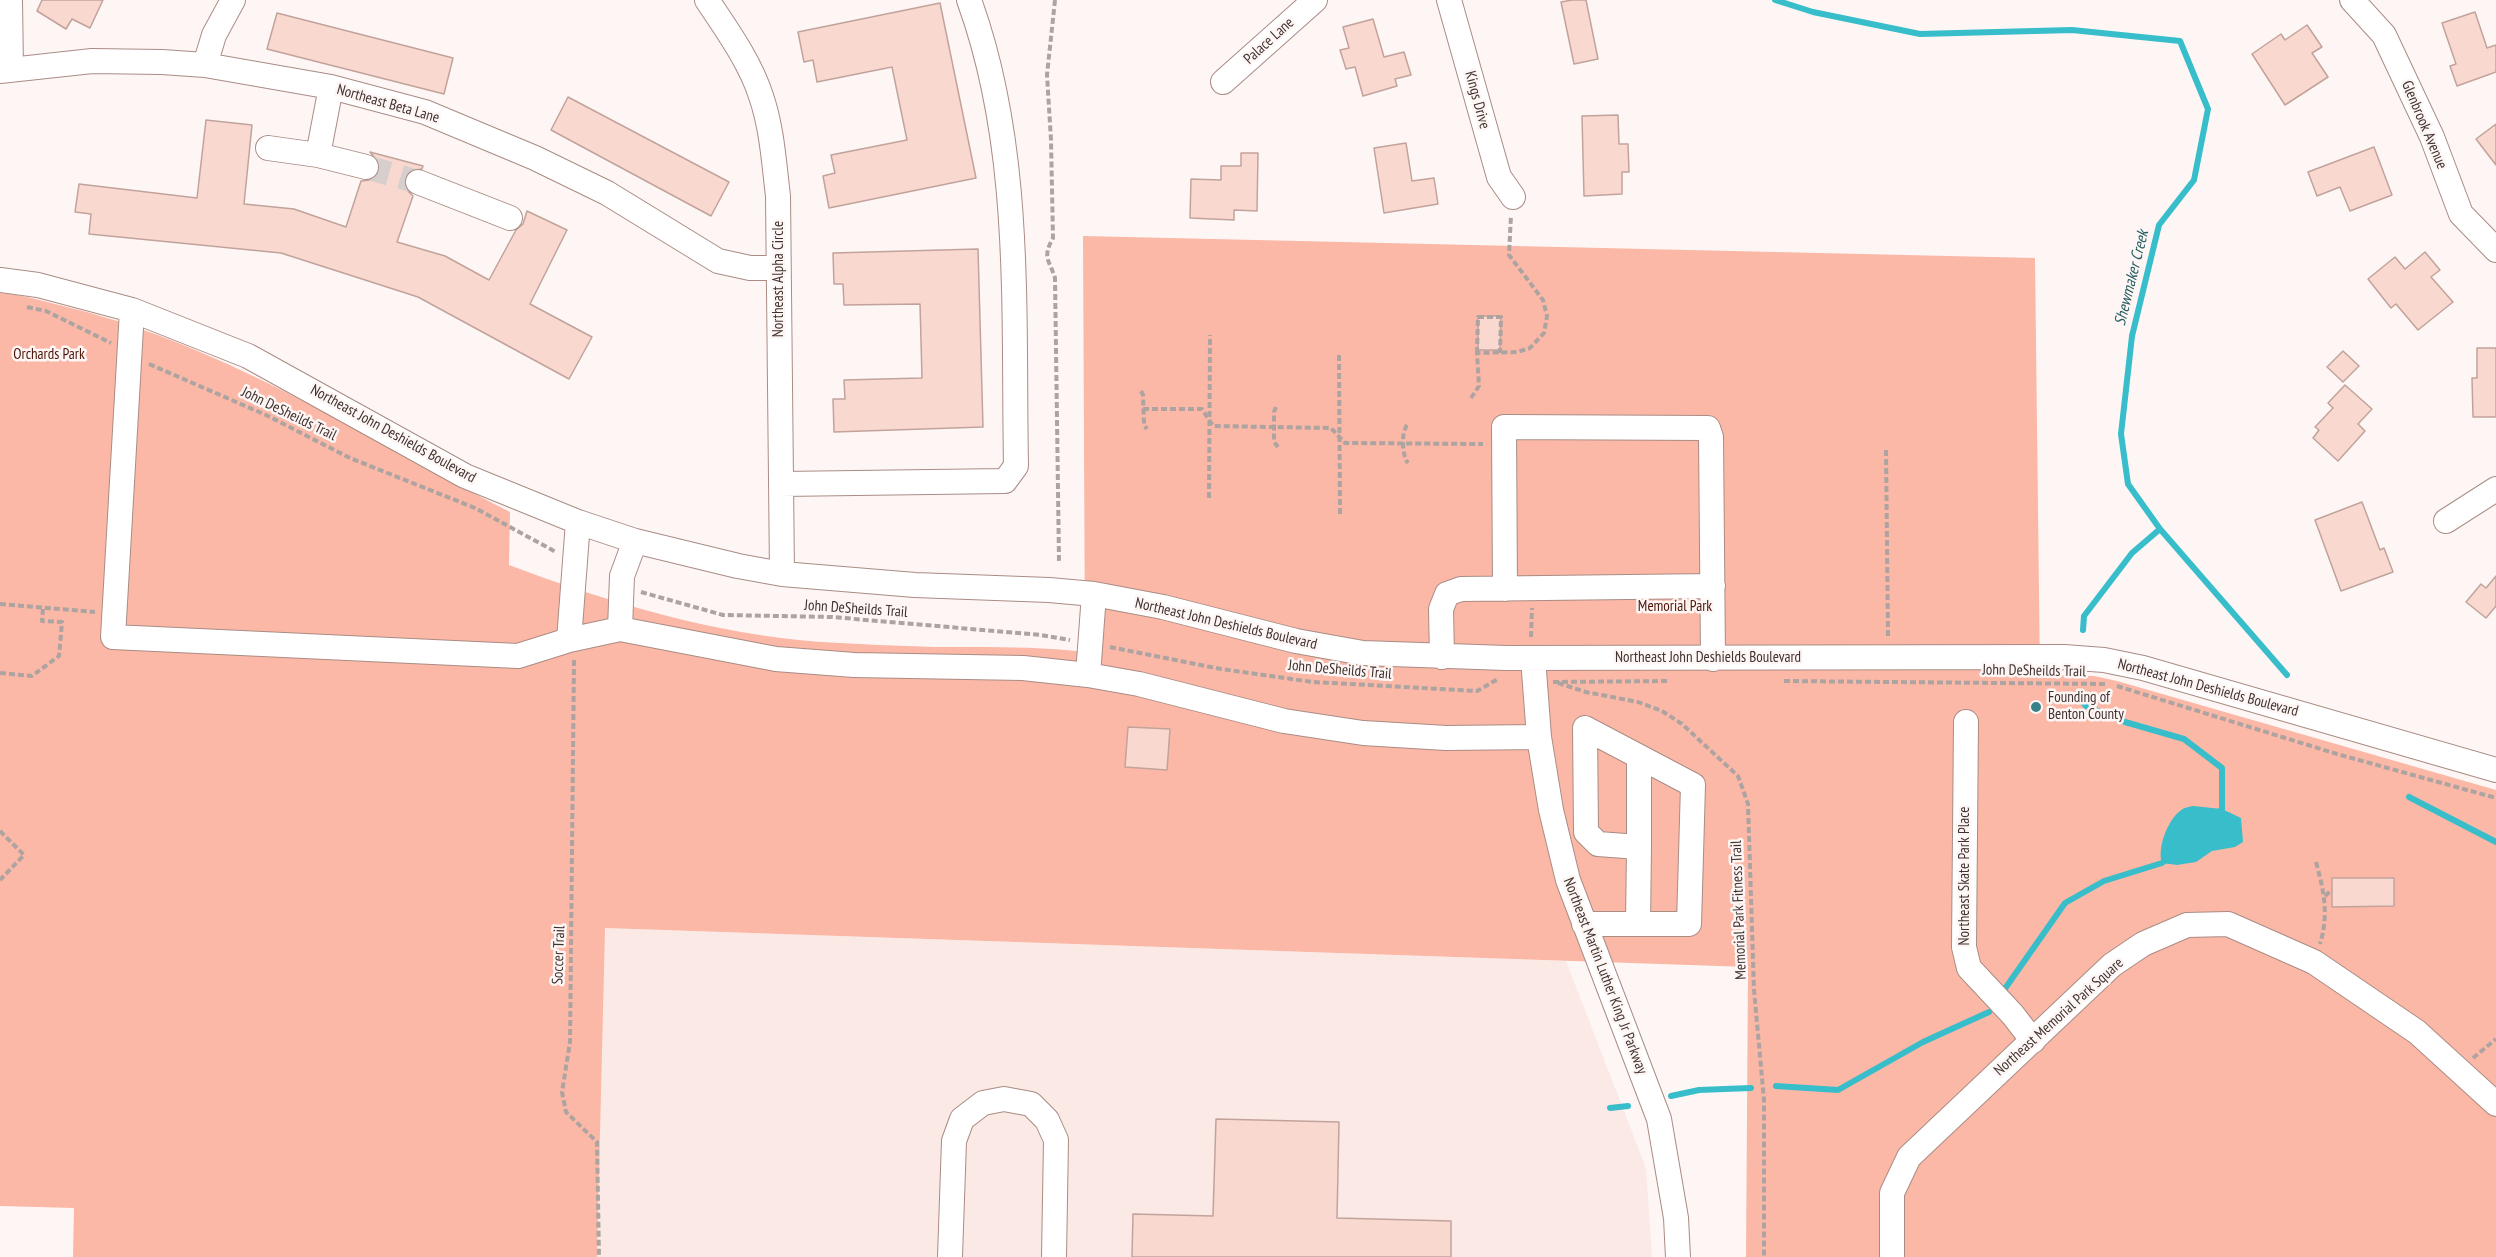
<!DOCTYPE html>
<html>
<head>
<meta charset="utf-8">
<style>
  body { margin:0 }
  canvas { display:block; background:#fdf6f5 }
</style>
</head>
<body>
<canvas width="2496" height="1257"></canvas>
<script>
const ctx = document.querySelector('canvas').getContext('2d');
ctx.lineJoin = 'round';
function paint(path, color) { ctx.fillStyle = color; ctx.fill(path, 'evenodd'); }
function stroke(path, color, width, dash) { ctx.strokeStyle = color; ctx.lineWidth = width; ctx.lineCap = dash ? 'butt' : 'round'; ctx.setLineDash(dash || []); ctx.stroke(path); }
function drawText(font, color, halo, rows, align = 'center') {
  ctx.font = font + ' "PT Sans Narrow",sans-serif'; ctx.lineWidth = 5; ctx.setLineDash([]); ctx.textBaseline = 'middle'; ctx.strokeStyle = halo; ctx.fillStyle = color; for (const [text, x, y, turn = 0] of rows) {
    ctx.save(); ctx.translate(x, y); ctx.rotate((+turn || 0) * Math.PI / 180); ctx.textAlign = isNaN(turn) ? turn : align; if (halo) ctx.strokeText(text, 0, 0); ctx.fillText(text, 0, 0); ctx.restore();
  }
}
paint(new Path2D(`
  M604 928 1566 961 1646 1168 1652 1257H597Z`), '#fae9e5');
paint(new Path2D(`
  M1083 236 2035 258 2040 675 2094 676 2117 681 2496 790V1257H1746L1748 967 605 928 597 1257H73L74 1208 0 1206V293C24 295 47 302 71 308 229 347 366 439 510 512L509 565C610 603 714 634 821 642 859 644 897 646 935 647 987 647 1033 646 1085 652Z`), '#fbb8a7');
paint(new Path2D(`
  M2193 806 2222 809 2241 818 2243 842 2235 847 2212 851 2196 862 2177 865 2162 863C2157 849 2167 821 2180 811 2183 808 2188 807 2193 806Z`), '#37beca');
stroke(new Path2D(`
  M1775 0 1813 12 1920 34 2072 30 2180 41 2208 109 2194 180 2159 225 2132 336 2121 434 2128 484 2160 529 2287 675
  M2083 630 2084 616 2132 553 2160 529
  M2077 695 2086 706 2125 722 2184 739 2222 768V809L2217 814
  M2409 797 2496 842
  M2004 990 2065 903 2104 881 2162 863 2167 859
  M1776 1086 1838 1090 1923 1042 1989 1012
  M1671 1096 1699 1090 1751 1088
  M1610 1108 1628 1106`), '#37beca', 6);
const building = new Path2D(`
  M42 0H103L90 28 72 19 66 29 37 11Z
  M1572 0H1586L1598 59 1574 64 1561 2Z
  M940 3 976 178 829 208 823 176 835 173 831 155 907 140 892 67 817 82 813 60 804 62 798 32Z
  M2475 12 2487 48 2496 45V72L2457 86 2450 66 2456 64 2442 23Z
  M277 13 453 58 444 94 267 49Z
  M1373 19 1384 57 1404 52 1411 75 1395 79 1397 86 1363 96 1355 67 1346 69 1340 50 1349 48 1343 27Z
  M2307 25 2322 47 2312 53 2328 77 2285 105 2252 54 2281 34 2285 40Z
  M568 97 729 182 711 216 551 130Z
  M1618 115 1619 144H1628L1629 172H1622V194L1584 196 1582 116Z
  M206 120 252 125 244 204 294 209 346 227 361 181 370 180 380 171 379 163 370 152 423 166 422 169 410 171 405 177 407 190 413 196 397 242 445 256 489 280 516 230 523 224 527 211 567 230 530 304 592 337 569 379 418 297 281 253 89 234 91 214 75 212 79 184 197 198Z
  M2496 124V165L2476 139Z
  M1406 143 1412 181 1434 178 1438 204 1384 213 1374 148Z
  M2374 147 2392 195 2350 211 2340 187 2317 196 2308 172Z
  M1241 153H1258L1257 211 1234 210V220L1190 218 1191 179 1221 180V166H1241Z
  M978 249 983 427 834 432 833 399H845L844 380 922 378 920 304 844 305 843 284H834L833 253Z
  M2425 252 2440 270 2431 277 2453 302 2418 330 2396 304 2391 308 2368 279 2395 257 2405 269Z
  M1478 316H1501L1500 350H1478Z
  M2477 348H2496V417H2473L2472 378H2477Z
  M2343 351 2359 366 2343 382 2327 367Z
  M2345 385 2372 409 2358 424 2365 431 2338 461 2313 438 2319 430 2315 427 2333 408 2328 403Z
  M2362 502 2380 550 2384 548 2393 572 2341 591 2315 520Z
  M2496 576V606L2486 618 2466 602 2481 584 2486 588Z
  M1128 727 1170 729 1167 770 1125 767Z
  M2332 878H2394V906L2332 907Z
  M1216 1119 1339 1122 1337 1218 1451 1221V1257H1132L1133 1214 1213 1216Z`);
paint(building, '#f9d8d0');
stroke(building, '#c2a39b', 1.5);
stroke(new Path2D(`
  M366 167 418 182`), '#d7cfcd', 24, [24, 12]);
const minor = new Path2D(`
  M10 0 11 69
  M707 0C727 30 750 62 761 96 772 128 774 163 778 196L782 574
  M1449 0 1499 177 1513 197
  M2352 0 2384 35 2432 137 2461 214 2496 250
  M205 65 214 35 233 0
  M0 71 92 61 162 62 205 65 331 87 425 112 535 158 607 193 718 261 750 268H778
  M1223 82 1315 0
  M331 87 318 155 366 167
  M268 148 318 155
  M418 182 510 218
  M0 280 38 285 132 310 248 356 465 476 578 522 635 541 738 566 782 574 915 585 1049 590 1094 594 1163 607 1296 641 1363 653 1506 658 2064 657 2104 660 2143 668 2496 770
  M132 310 113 637 518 656 569 640 620 629 776 659 854 665 1023 668 1088 675 1139 684 1284 721 1363 733 1446 738 1539 737
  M781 484 1005 481 1016 466C1013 311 1023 148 969 0
  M2446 521 2496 489
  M1505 589 1504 427 1708 428 1711 437 1713 659
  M620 629 622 576 635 541
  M569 640 578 522
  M1442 657 1441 609 1447 594 1461 589 1713 586
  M1533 658 1539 737 1551 810 1568 880 1659 1119 1676 1218 1678 1257
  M1088 675 1094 594
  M1966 722 1964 947 1969 968 2013 1015 2033 1041
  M1584 924H1689L1693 785 1585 728 1586 832 1598 844 1639 847V757
  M1638 924 1639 847
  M950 1257 954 1141 962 1119 983 1103 1004 1099 1031 1104 1047 1120 1056 1140 1054 1257
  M1892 1257V1193L1909 1157 2112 965 2143 944 2187 925 2228 924 2314 962 2417 1032 2496 1104`);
stroke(minor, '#aa8c84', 26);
stroke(new Path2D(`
  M1055 0 1047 75 1051 140 1053 238C1042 258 1049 259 1055 278L1059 561
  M27 307 46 311 111 343
  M1477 353 1478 317H1501L1500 353
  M1339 355 1340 515
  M149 364 266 415 350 458 475 508 556 552
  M1141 391 1143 395 1144 425 1147 429
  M1471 398 1479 386 1477 353 1517 352 1530 348 1544 333 1547 316 1543 300 1509 255 1511 215
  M1276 407 1274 412V442L1278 447
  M1143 409H1202L1213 426 1331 428 1345 443 1483 444
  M1407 425C1401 433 1402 456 1408 463
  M1886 450 1888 637
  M1209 498 1210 335
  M641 592 723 615 832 617 1041 635 1070 640
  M0 604 95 612
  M1531 637 1532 608
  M1110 647 1221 669 1313 682 1477 691 1498 679
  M574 660 570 1042 562 1092 566 1112 597 1142 599 1257
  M0 673 32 676 59 656 62 622 42 621 43 608
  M1784 681 2107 684
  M1553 682 1669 681
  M1558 683 1586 692 1638 702 1662 711 1682 724 1738 776 1748 804 1754 990 1764 1100V1257
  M2117 686 2337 754 2496 798
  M0 831 24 855 0 880
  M2316 862C2324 891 2329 915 2320 944
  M2325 896 2332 890
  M2473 1058 2496 1039`), '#ada3a1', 4, [6, 3]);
stroke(minor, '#fff', 24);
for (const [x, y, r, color] of [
  [2036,707,6,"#398188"]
]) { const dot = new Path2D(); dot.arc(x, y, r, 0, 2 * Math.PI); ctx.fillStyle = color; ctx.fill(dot); stroke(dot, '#fdf6f5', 2); }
drawText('15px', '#3f322f', '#fdf6f5', [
  ["Palace Lane",1269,41,-42],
  ["Kings Drive",1477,100,75],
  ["Northeast Beta Lane",388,104,16],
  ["Glenbrook Avenue",2424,125,67],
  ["Northeast Alpha Circle",779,279,-90],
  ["John DeSheilds Trail",289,414,26],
  ["Northeast John Deshields Boulevard",393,434,29],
  ["John DeSheilds Trail",856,609,4],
  ["Northeast John Deshields Boulevard",1226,624,13],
  ["Northeast John Deshields Boulevard",1708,658],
  ["John DeSheilds Trail",1340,670,5],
  ["John DeSheilds Trail",2034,671,1],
  ["Northeast John Deshields Boulevard",2208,688,15],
  ["Northeast Skate Park Place",1965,876,-90],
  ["Memorial Park Fitness Trail",1739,910,-92],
  ["Soccer Trail",559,955,-88],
  ["Northeast Martin Luther King Jr Parkway",1605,976,69],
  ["Northeast Memorial Park Square",2059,1017,-42]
]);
drawText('15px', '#4b1507', '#fdf6f5', [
  ["Orchards Park",49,355],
  ["Memorial Park",1675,607]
]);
drawText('15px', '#3f322f', '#fdf6f5', [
  ["Founding of",2048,698],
  ["Benton County",2048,715]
], 'left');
drawText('italic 16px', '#285e63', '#fdf6f5', [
  ["Shewmaker Creek",2132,278,-76]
]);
</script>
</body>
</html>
